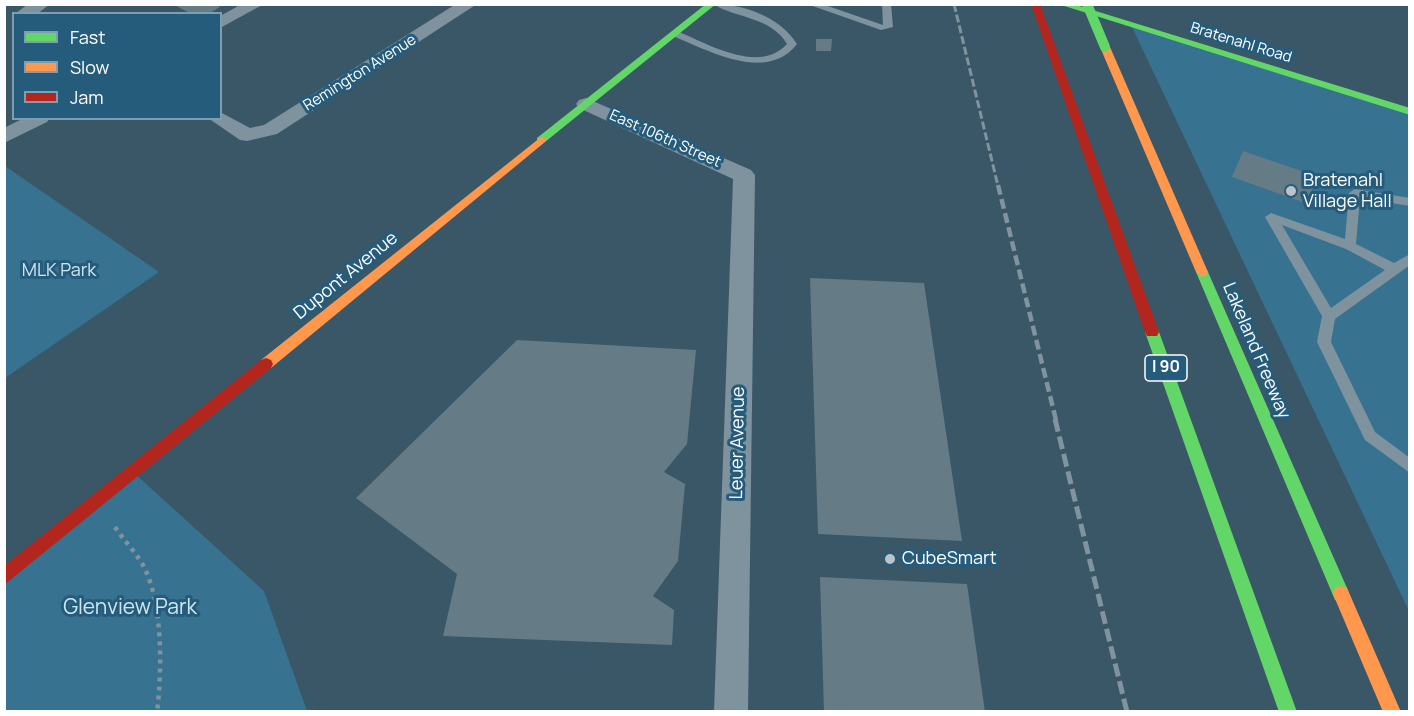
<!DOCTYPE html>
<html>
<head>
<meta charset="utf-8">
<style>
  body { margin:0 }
  #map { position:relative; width:1414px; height:716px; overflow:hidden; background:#3a5767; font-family:Manrope,sans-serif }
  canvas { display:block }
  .frame { position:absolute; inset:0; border:6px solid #fff; pointer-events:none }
  .legend { position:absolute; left:12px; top:12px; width:210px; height:108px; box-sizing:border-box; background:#265c7b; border:2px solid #7d9db0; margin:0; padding:8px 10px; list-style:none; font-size:18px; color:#fff }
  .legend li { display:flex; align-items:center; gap:12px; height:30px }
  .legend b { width:30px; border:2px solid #7d9db0 }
</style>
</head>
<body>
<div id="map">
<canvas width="1414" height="716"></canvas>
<div class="frame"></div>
<ul class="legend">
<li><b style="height:8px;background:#63d668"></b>Fast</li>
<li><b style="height:8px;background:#ff974d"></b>Slow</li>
<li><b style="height:8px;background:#b3261e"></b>Jam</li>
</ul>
</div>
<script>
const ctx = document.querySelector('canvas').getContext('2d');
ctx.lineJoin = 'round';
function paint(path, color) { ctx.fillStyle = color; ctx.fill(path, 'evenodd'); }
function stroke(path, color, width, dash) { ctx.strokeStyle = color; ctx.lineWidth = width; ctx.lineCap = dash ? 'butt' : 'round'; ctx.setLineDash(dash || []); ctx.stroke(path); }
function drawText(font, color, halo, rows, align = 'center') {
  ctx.font = font + ' Manrope,sans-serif'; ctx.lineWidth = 6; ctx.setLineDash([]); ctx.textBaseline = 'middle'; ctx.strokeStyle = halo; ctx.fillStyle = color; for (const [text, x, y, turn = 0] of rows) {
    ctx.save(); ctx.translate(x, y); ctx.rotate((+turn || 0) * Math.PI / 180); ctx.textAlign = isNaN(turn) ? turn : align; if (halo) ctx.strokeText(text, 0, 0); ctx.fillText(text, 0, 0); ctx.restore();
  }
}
paint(new Path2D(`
  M1132 27 1409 112V611Z
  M5 166 159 272 5 378Z
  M133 472 264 591 307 711 5 712V577Z`), '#377290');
paint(new Path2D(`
  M173 4H214L220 7 208 14H191Z
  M816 39H832L831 51H816Z
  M1243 151 1316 176 1308 204 1232 177Z
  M810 278 924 283 962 541 818 534Z
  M517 340 696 350 687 444 664 472 685 484 678 561 653 596 674 610 672 645 443 636 457 574 356 498Z
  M820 577 967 584 985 712H824Z`), '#657b86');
stroke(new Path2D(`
  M115 527C124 541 138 554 145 569 163 607 162 671 157 712`), '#7e939e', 4.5, [4, 5]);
paint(new Path2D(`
  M713 4C744 4 780 17 797 44 767 83 709 51 673 36V32H679C710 45 760 74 787 44 770 16 737 19 713 4Z
  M807 4H822L883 25 882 4H891L893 27 881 30Z
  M1355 189 1410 198V206L1360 198 1356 244 1394 263 1410 254V265L1335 319 1331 342 1375 432 1410 458V473L1365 440 1317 342 1322 316 1265 217 1271 213 1345 239 1349 193ZM1282 225 1346 249 1385 270 1331 308Z`), '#7e939e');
paint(new Path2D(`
  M28 4H50L37 14H15Z
  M242 4H264L220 28V16Z
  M456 4H477L277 134 247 141 240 140 208 118H220V112L250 128 264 125Z
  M586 98 751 170 755 175 748 712H714L733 179 579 108 576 104 579 100Z
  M24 118H50L47 122 4 143V128Z`), '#7e939e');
paint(new Path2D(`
  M706 4H716L545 142H537V138Z
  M1058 4H1073L1410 108V115Z
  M1202 267 1208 272 1347 588 1349 594 1347 600 1341 602 1335 600 1196 272Z
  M1152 327 1157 328 1159 332 1297 712H1279L1145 332 1147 328Z`), '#63d668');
paint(new Path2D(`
  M1105 44 1110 47 1208 272 1206 275 1202 277 1196 272 1100 47Z
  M541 137 545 138V142L271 368H261L259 364 261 360Z
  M1341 586 1347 588 1401 712H1383L1333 594 1335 588Z`), '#ff974d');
paint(new Path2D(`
  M1031 4H1040L1159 332 1157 336H1147L1145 332Z
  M266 358 271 360 273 364 271 368 4 585V566L261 360Z`), '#b3261e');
stroke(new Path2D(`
  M954 4 998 186`), '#80939e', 3, [8, 3]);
stroke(new Path2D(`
  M998 185 1056 420`), '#80939e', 4.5, [10, 4.5]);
stroke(new Path2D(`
  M1055 419 1127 712`), '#80939e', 5, [13, 5]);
stroke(new Path2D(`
  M1087 4 1105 47`), '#63d668', 10);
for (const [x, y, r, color] of [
  [1291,191,6,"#bac4ca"],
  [890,559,6,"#bac4ca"]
]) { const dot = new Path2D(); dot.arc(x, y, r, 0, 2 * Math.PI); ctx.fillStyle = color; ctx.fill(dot); stroke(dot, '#265c7b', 2); }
drawText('15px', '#fff', '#265c7b', [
  ["Bratenahl Road",1241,43,17],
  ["Remington Avenue",360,73,-32],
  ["East 106th Street",665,139,24]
]);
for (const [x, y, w] of [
  [1166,368,42]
]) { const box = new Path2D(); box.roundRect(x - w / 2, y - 13, w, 26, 4.5); ctx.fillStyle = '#265c7b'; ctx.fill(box); stroke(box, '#fff', 1.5); }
drawText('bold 16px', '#fff', null, [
  ["I 90",1166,368]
]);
drawText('18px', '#fff', '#265c7b', [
  ["Bratenahl",1303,181],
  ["Village Hall",1303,202],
  ["CubeSmart",902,559]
], 'left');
drawText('18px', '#cde6f3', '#265c7b', [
  ["MLK Park",59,271]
]);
drawText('18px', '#fff', '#265c7b', [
  ["Dupont Avenue",346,276,-39],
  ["Lakeland Freeway",1256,351,67],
  ["Leuer Avenue",738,443,-89]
]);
drawText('21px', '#cde6f3', '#265c7b', [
  ["Glenview Park",130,608]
]);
</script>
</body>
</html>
